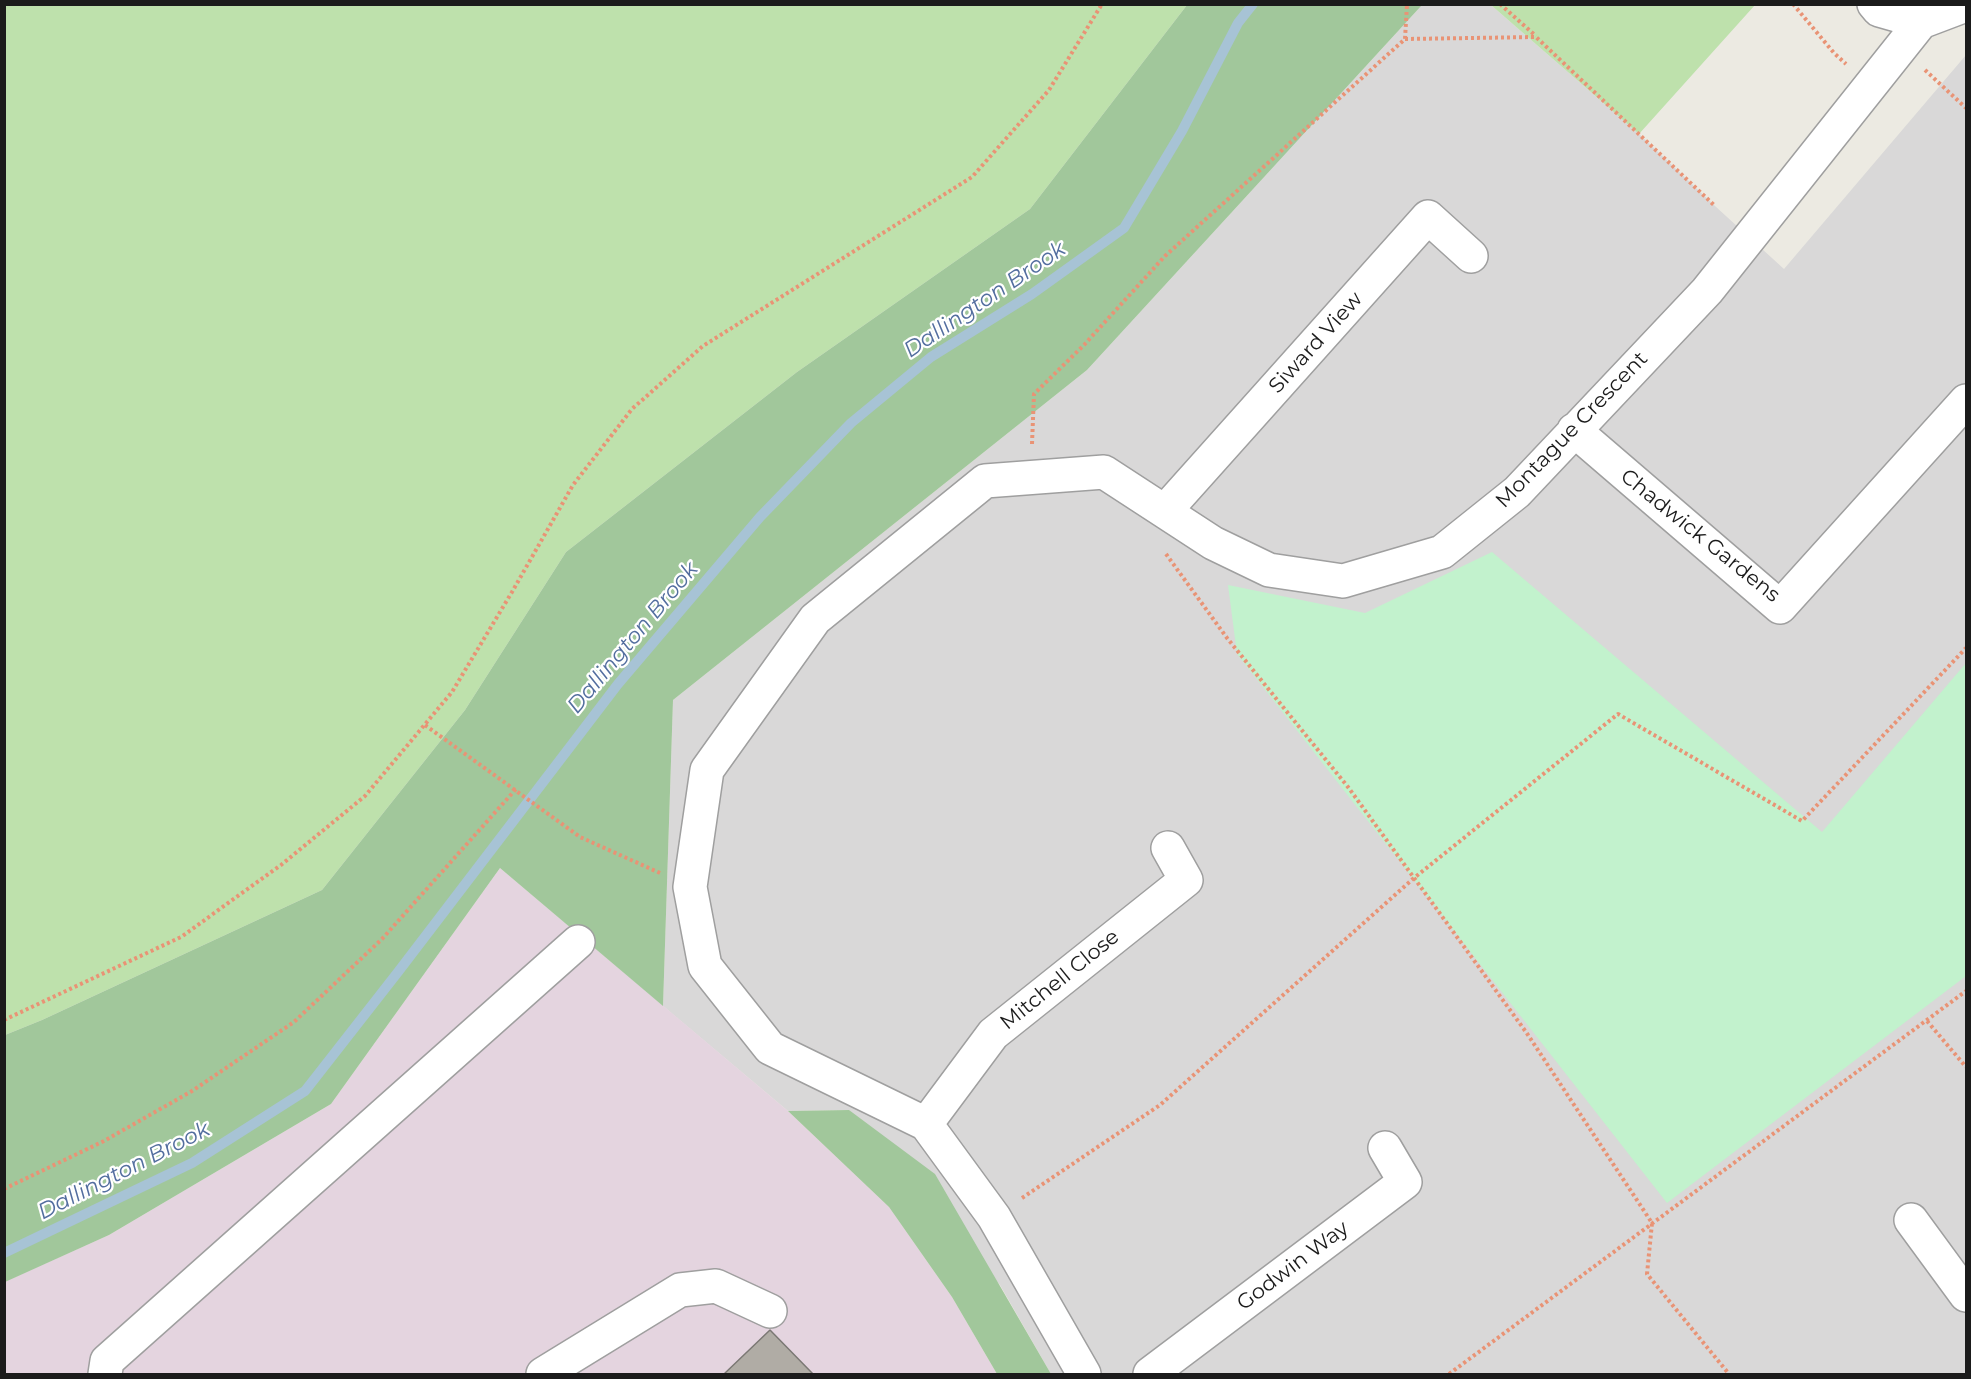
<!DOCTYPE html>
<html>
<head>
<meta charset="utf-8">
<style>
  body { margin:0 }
  #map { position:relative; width:1971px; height:1379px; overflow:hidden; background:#eceae2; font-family:Montserrat,sans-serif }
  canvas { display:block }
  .frame { position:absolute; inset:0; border:6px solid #1b1b1b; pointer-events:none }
</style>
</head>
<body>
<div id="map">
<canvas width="1971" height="1379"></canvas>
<div class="frame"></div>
</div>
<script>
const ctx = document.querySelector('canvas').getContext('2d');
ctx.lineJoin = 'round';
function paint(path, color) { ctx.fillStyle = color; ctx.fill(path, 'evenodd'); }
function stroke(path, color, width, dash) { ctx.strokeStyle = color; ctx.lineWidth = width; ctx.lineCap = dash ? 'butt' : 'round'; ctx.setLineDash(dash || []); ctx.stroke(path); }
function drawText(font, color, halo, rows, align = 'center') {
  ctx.font = font + ' Montserrat,sans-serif'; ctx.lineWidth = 4.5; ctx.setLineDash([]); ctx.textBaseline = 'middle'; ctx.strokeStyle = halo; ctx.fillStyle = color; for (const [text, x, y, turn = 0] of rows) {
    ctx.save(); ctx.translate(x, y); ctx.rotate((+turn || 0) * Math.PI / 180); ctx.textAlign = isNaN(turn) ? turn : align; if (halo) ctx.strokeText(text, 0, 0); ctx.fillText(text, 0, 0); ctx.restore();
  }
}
paint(new Path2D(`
  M1422 5H1491L1639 134 1715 206 1784 269 1966 55V1374H1051L1000 1285 849 1110 788 1111 663 1006 673 700 1087 370Z`), '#d9d8d8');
paint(new Path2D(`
  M500 868 788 1111 889 1207 952 1297 997 1374H5L4 1282 109 1235 331 1104Z`), '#e4d4df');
paint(new Path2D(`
  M5 5H1187L1030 209 797 372 566 552 465 710 322 890 42 1020 5 1035Z
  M1491 5H1755L1639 134Z`), '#bee1ac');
paint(new Path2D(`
  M1187 5H1422L1087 370 673 700 663 1006 500 868 331 1104 109 1235 5 1282V1035L42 1020 322 890 465 710 566 552 797 372 1030 209Z
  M849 1110 935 1174 1051 1374H997L952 1297 889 1207 788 1111Z`), '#a1c79b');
paint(new Path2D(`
  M1492 552 1822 832 1966 663V976L1667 1203 1237 654 1228 585 1365 613Z`), '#c2f2cd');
stroke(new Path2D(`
  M4 1253 192 1163 305 1091 398 972 618 684 760 517 851 423 931 357 1032 294 1124 228 1182 131 1238 23 1253 4`), '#a7c3d5', 10);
const building = new Path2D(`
  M770 1330 813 1374H724Z`);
paint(building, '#b0aca5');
stroke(building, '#7b7874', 1.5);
const minor = new Path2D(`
  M1874 4 1879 10 1921 22
  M1574 430 1780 607 1966 401
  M1165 511 1428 217 1471 256
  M926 1124 993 1034 1186 880 1168 848
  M1911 1220 1966 1295
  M105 1374 107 1361 578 942
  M543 1374 680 1290 716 1286 770 1311
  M1084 1374 994 1217 926 1124 770 1048 705 966 690 887 707 770 815 619 985 481 1104 472 1213 543 1269 570 1343 581 1442 552 1517 492 1707 291 1921 22 1966 5
  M1150 1374 1405 1182 1385 1148`);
stroke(minor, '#9f9f9f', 36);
stroke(new Path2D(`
  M1500 4 1536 36
  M1793 4 1834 53 1846 64
  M1405 39 1536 37 1715 206
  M1925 70 1966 108
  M1032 444 1034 394 1084 345 1165 256 1405 39 1407 4
  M1166 554 1227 638 1348 787 1526 1032 1652 1223 1647 1274 1729 1374
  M425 725 580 837 660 873
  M4 1020 181 937 281 865 365 796 452 692 512 592 573 485 632 409 703 346 972 177 1049 90 1102 4
  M1927 1021 1966 1067
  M4 1189 104 1141 192 1091 294 1022 382 939 516 789
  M1022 1198 1160 1105 1414 878 1618 714 1802 821 1966 648
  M1449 1374 1966 991`), '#e99375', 4, [3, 3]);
stroke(minor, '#fff', 33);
drawText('21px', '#1b1b1b', '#fff', [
  ["Siward View",1316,343,-48],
  ["Montague Crescent",1572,430,-46],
  ["Chadwick Gardens",1700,536,39],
  ["Mitchell Close",1060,980,-39],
  ["Godwin Way",1293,1266,-37]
]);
drawText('italic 22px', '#536e9f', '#fff', [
  ["Dallington Brook",985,300,-34],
  ["Dallington Brook",633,638,-50],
  ["Dallington Brook",124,1171,-27]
]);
</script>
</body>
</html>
